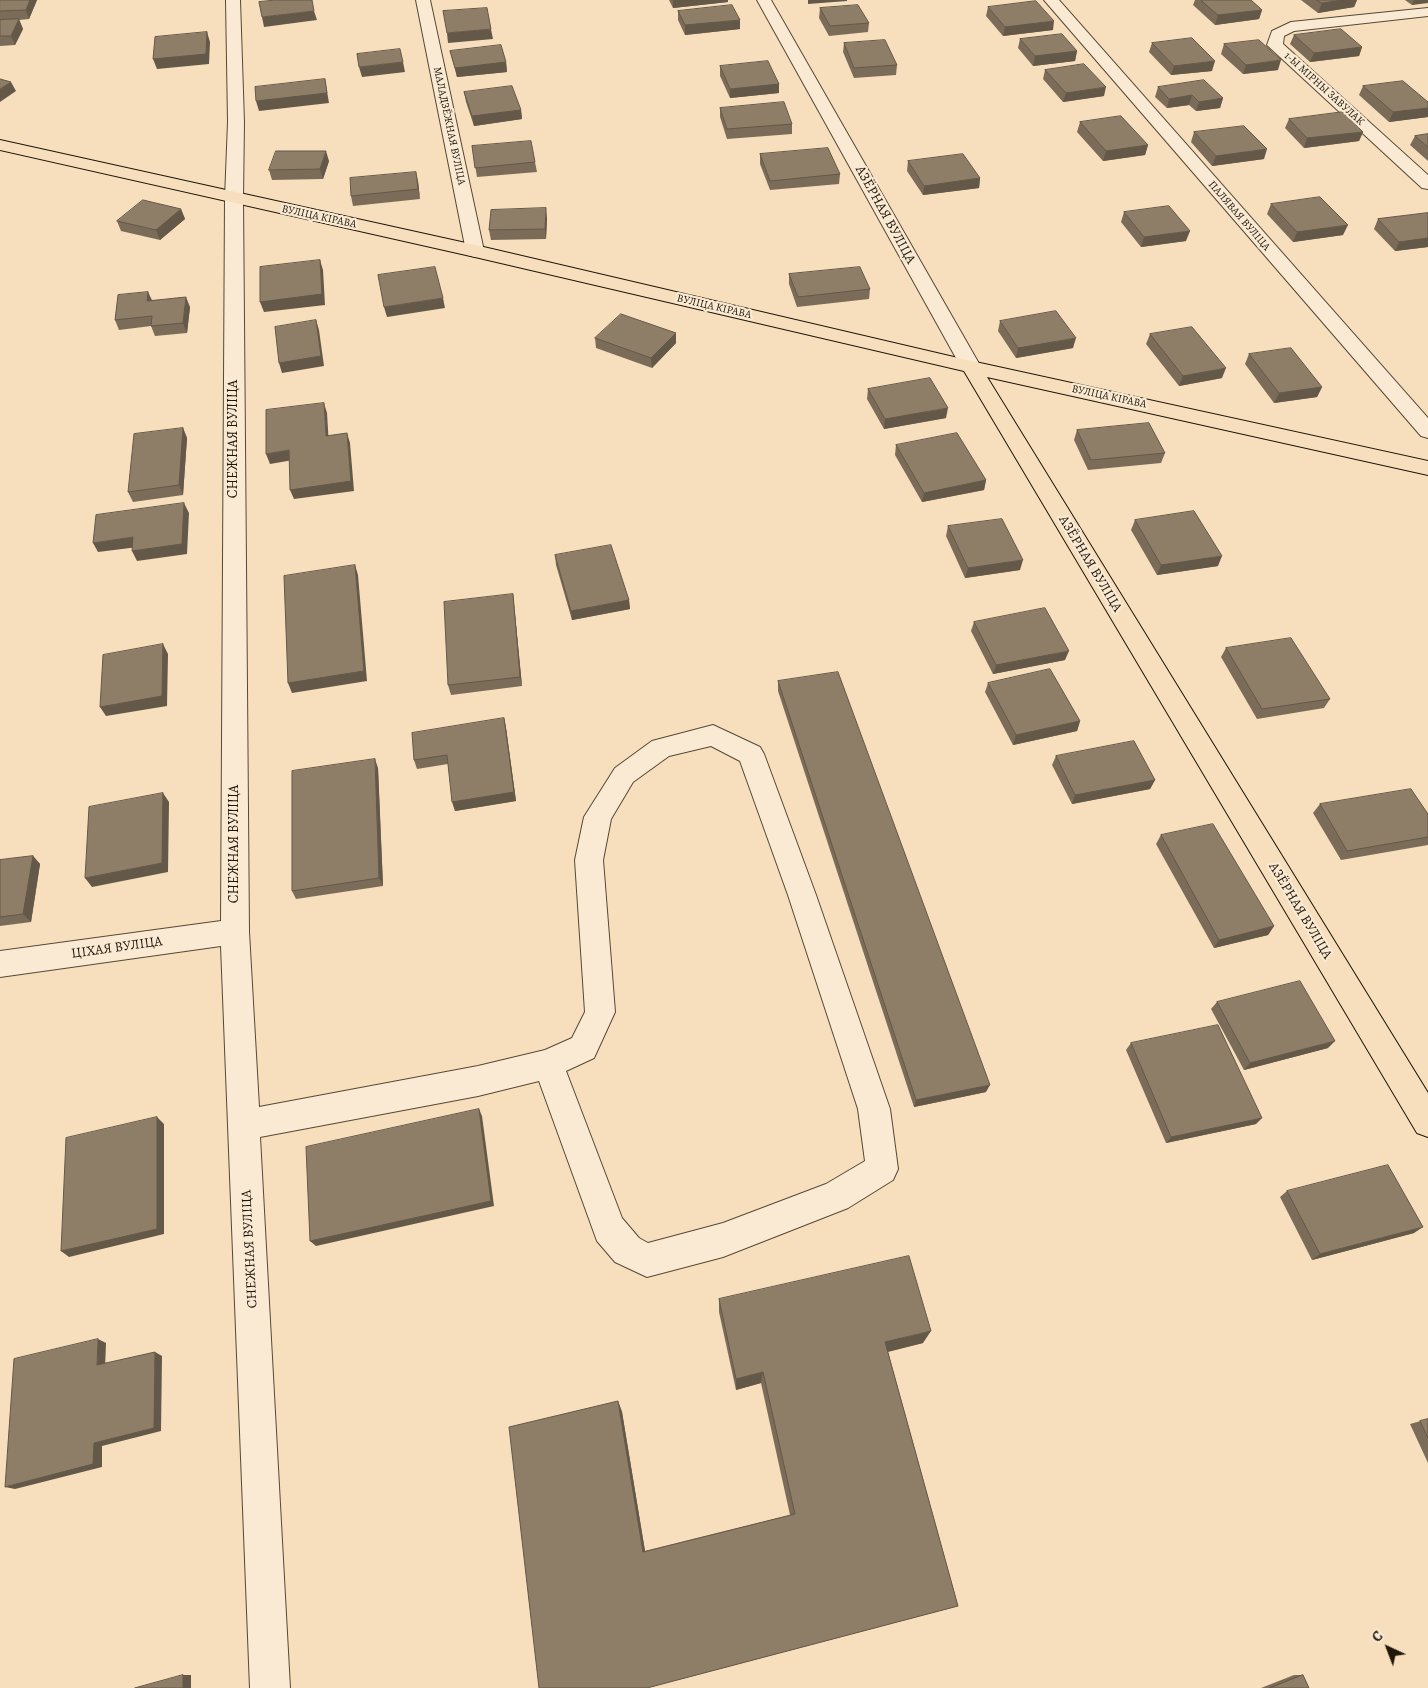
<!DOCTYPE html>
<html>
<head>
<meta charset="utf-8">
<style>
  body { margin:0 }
  #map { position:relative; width:1428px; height:1688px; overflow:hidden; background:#f7debc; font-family:Alegreya,serif }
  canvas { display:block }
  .north { position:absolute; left:1363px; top:1623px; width:50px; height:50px; -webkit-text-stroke:4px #faead3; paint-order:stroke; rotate:317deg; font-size:14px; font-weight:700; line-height:20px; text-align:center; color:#1f170a }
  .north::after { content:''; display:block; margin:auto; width:18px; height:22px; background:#1f170a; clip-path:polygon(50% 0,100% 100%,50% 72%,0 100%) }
</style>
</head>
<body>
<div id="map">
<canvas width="1428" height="1688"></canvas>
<div class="north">С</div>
</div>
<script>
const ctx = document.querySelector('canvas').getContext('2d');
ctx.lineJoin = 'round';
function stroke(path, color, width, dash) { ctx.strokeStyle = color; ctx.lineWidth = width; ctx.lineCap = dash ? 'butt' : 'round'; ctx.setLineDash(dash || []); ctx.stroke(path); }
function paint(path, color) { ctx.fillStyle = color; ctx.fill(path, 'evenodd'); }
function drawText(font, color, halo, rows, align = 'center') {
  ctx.font = font + ' Alegreya,serif'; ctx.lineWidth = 4.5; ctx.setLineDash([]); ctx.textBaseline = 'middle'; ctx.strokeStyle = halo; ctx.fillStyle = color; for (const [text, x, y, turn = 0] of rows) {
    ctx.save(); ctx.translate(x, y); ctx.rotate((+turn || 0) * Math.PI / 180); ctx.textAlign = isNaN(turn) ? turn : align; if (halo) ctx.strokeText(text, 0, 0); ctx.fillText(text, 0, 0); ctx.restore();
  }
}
const minor = new Path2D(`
  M226 0H240L244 122 243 198 249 932 259 1107 478 1066 545 1050 572 1038 585 1012 575 860 584 817 615 768 652 741 713 725 760 747 764 754 816 895 890 1109 898 1169 893 1180 848 1208 723 1257 647 1277 615 1262 597 1241 539 1081 478 1096 260 1137 290 1688H250L221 946 0 977V951L221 921 225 198 228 122ZM711 746 740 761 788 895 858 1109 865 1161 826 1184 723 1223 648 1243 639 1238 622 1218 566 1071 594 1058 615 1012 603 860 611 819 633 782 669 756Z
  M416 0H430L484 251 482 255 475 257 468 255 466 251Z
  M757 0H771L981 367 978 371 971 373 964 371 961 367Z
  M1044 0H1059L1428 418V438L1421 436Z
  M1428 8V16L1294 31 1284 36 1283 44 1428 175V189L1422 188 1267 45 1272 31 1291 22Z`);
const major = new Path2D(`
  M0 140 475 245 971 361 1428 461V475L987 377 1428 1093V1137L1417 1133 964 371 475 257 0 150Z`);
stroke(minor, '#554936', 2);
stroke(major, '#1f170a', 2);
paint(minor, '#faead3');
paint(major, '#f7debc');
paint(new Path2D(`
  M0 0H37L29 19 19 20 23 29 15 45 0 46Z
  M669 0H728V2L673 8Z
  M1195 0H1251L1262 10 1259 19 1215 25 1193 5Z
  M1301 0H1357L1354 7 1318 13Z
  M1405 0H1428L1412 5Z
  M988 7 1053 30 1003 36 986 16Z
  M820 8 869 23 868 32 829 36 819 18Z
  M678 11 740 29 685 35 678 20Z
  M1294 35 1362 47 1359 56 1310 62 1290 44Z
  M1020 39 1077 51 1075 61 1033 66 1018 48Z
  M844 43 897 65 896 75 854 78 843 52Z
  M1152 43 1212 71 1171 75 1149 52Z
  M1224 44 1278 70 1243 74 1221 54Z
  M450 51 506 62 507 72 457 77Z
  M720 66 779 84V93L730 98 720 76Z
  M1045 70 1104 96 1063 102 1043 79Z
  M1363 86 1428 102V117L1389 122 1359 95Z
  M1158 87 1223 98 1220 108 1196 111 1189 105 1167 108 1155 97Z
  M464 92 521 110 522 119 474 126 466 102Z
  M720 108 792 124V134L727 139 720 117Z
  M1289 119 1363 132 1359 141 1304 148 1285 128Z
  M1080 122 1148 145 1145 155 1103 161 1077 132Z
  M1194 132 1264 159 1212 166 1191 142Z
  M1428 134V161L1410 145 1415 136Z
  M472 146 535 162 537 172 477 177Z
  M760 154 840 174 839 184 770 190 760 164Z
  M329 161 323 179 272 180 269 170Z
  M908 161 980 178 979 188 923 195 907 171Z
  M418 181 420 199 353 206 351 196Z
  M1271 204 1343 235 1293 242 1267 214Z
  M181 209 185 219 160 240 121 231 117 221Z
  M1124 212 1186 241 1141 247 1121 222Z
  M1428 213V247L1395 251 1374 229 1378 219Z
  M547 218 546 239 491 240 489 230Z
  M789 274 870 289 869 299 797 307 789 284Z
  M148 292 152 300 190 307 187 333 155 336 151 326 119 330 115 320Z
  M1000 321 1073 348 1016 358 998 331Z
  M676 333V343L652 368 596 348 595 338Z
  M1150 334 1222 378 1179 386 1146 344Z
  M1249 354 1322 387 1317 397 1274 403 1245 364Z
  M868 389 946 418 884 429 867 399Z
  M183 428 187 438 183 495 133 502 128 492Z
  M1077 430 1165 453 1161 463 1088 470 1074 440Z
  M896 445 986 480 984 490 922 502 895 455Z
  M1135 520 1218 566 1157 575 1131 530Z
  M948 526 1020 570 965 578 946 536Z
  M555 555 629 600 630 609 572 620 556 565Z
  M513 594 514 604 522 686 451 695 448 685Z
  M974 622 1065 660 993 674 971 631Z
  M1226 648 1330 699 1324 708 1257 719 1221 657Z
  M778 681 986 1092 914 1107 778 691Z
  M988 683 1080 721 1077 731 1013 745 985 692Z
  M504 718 506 728 516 801 455 811 448 764 417 769 414 760Z
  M1056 756 1155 780 1150 789 1072 804 1052 765Z
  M378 768 383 886 296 899 292 891Z
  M1320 804 1428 814V845L1341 860 1313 813Z
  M1161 835 1274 926 1268 935 1214 948 1156 844Z
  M33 856 40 864 31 922 0 926V860Z
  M1217 1002 1328 1048 1244 1070 1211 1009Z
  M1131 1043 1256 1124 1166 1143 1126 1050Z
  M1287 1191 1414 1233 1312 1260 1280 1197Z
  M719 1299 923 1343 888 1352 958 1606 647 1688 618 1401 622 1412 645 1551 790 1515 761 1383 736 1390 719 1312Z
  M1428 1419V1463L1410 1424Z
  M1294 1675H1303L1309 1688H1261Z`), '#7b6c59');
paint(new Path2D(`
  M30 0H37L29 19 26 10Z
  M673 0H728V2L673 8Z
  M808 0H847V1L808 4Z
  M1343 0H1357L1354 7 1318 13 1322 3Z
  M1414 0H1428V3L1412 5Z
  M1262 10 1259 19 1215 25 1218 15Z
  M314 11 317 20 264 27 262 17Z
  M19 19 23 29 15 45 11 36Z
  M740 20V29L685 35V25Z
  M1054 21 1053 30 1003 36 1005 27Z
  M491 29 493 39 448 43 447 33Z
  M207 32 210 42 209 64 157 69 153 59Z
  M1362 47 1359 56 1310 62 1314 53Z
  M1077 51 1075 61 1033 66 1035 56Z
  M1281 60 1278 70 1243 74 1246 65Z
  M1215 61 1212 71 1171 75 1174 66Z
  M403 62 405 72 362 77 359 67Z
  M506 62 507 72 457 77 455 68Z
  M325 79 329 103 259 111 256 101Z
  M11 82 16 91 0 102V89Z
  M779 84V93L730 98V89Z
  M1106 87 1104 96 1063 102 1066 93Z
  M1192 95 1189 105 1167 108 1169 99Z
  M1223 98 1220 108 1196 111 1199 102Z
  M1428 108V117L1389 122 1393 112Z
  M521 110 522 119 474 126 472 116Z
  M1363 132 1359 141 1304 148 1307 138Z
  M1148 145 1145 155 1103 161 1106 151Z
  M1267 149 1264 159 1212 166 1216 156Z
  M326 151 329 161 323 179 320 169Z
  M416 172 418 181 420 199 418 189Z
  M980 178 979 188 923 195 924 186Z
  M546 208 547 218 546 239 545 229Z
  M181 209 185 219 160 240 156 230Z
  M1348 225 1343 235 1293 242 1297 232Z
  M1190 231 1186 241 1141 247 1144 237Z
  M1428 238V247L1395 251 1399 242Z
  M320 260 323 270 325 305 264 312 260 302Z
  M148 292 152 302 147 301Z
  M186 297 190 307 187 333 183 323Z
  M443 298 445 308 387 317 384 307Z
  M316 320 319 330 324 366 282 373 279 363Z
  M676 333V343L652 368 651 358Z
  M1076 338 1073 348 1016 358 1018 348Z
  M1226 368 1222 378 1179 386 1183 376Z
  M1322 387 1317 397 1274 403 1279 393Z
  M324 403 327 413 329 446 326 436Z
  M948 408 946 418 884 429 885 419Z
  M183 428 187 438 183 495 179 485Z
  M347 433 350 443 354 491 294 499 290 490Z
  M289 450 293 460 270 464 266 454Z
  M986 480 984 490 922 502 924 493Z
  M184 503 189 513 187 554 137 561 132 551Z
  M133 537 138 547 98 552 93 543Z
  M1222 556 1218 566 1157 575 1161 565Z
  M1023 560 1020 570 965 578 968 568Z
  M355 565 358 575 367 681 292 693 288 683Z
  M513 594 514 604 522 686 520 677Z
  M629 600 630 609 572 620 571 611Z
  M163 644 168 654 167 706 106 716 100 707Z
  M1069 651 1065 660 993 674 996 665Z
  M504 718 506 728 516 801 455 811 452 802Z
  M1080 721 1077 731 1013 745 1016 735Z
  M375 759 378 768 383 886 379 878Z
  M1155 780 1150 789 1072 804 1075 795Z
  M163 793 169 802 168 872 92 887 85 878Z
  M33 856 40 864 31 922 23 914Z
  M1274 926 1268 935 1214 948 1219 940Z
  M1335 1041 1328 1048 1244 1070 1250 1063Z
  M990 1085 986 1092 914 1107 916 1100Z
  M479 1109 482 1116 494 1206 316 1246 310 1241Z
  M157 1117 164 1124V1234L69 1257 61 1251Z
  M1262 1118 1256 1124 1166 1143 1171 1137Z
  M1423 1227 1414 1233 1312 1260 1320 1254Z
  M931 1331 923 1343 878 1354 885 1342Z
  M98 1339 106 1343 105 1369 97 1365Z
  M155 1352 162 1356 161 1431 102 1446V1467L15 1489 5 1487 94 1443Z
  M763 1372 761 1383 736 1390V1379Z
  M618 1401 622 1412 646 1557 643 1552Z
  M183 1675H191V1688H183Z`), '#645848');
const building = new Path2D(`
  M0 0H30L26 10 0 11Z
  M276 0H312L314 11 262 17 259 2Z
  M1201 0H1251L1262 10 1218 15Z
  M1317 0H1343L1322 3Z
  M1036 1 1054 21 1005 27 988 7Z
  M732 5 740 20 685 25 678 11Z
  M858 5 869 23 830 26 820 8Z
  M487 8 491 29 447 33 443 11Z
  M19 19 11 36H0V20Z
  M1341 29 1362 47 1314 53 1294 35Z
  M207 32 206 54 153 59 155 37Z
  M1062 34 1077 51 1035 56 1020 39Z
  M1192 38 1215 61 1174 66 1152 43Z
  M885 40 897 65 854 68 844 43Z
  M1259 40 1281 60 1246 65 1224 44Z
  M501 45 506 62 455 68 450 51Z
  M400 49 403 62 359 67 357 54Z
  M768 61 779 84 730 89 720 66Z
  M1084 64 1106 87 1066 93 1045 70Z
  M0 79 11 82 0 89Z
  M325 79 327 93 256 101 255 87Z
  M1204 80 1223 98 1199 102 1192 95 1169 99 1158 87Z
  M1403 81 1428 102V108L1393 112 1363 86Z
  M512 86 521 110 472 116 464 92Z
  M784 102 792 124 727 129 720 108Z
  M1343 112 1363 132 1307 138 1289 119Z
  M1121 116 1148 145 1106 151 1080 122Z
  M1244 126 1267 149 1216 156 1194 132Z
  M1428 134V147L1415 136Z
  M531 141 535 162 475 168 472 146Z
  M828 148 840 174 770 181 760 154Z
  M276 151H326L320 169 269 170Z
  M963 154 980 178 924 186 908 161Z
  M416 172 418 189 351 196 350 178Z
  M1320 197 1348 225 1297 232 1271 204Z
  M143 200 181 209 156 230 117 221Z
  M1169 206 1190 231 1144 237 1124 212Z
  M546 208 545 229 489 230 491 210Z
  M1428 213V238L1399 242 1378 219Z
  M320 260 322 294 260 302V267Z
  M435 267 443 298 384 307 378 275Z
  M860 267 870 289 798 297 789 274Z
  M148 292 147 301 186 297 183 323 151 326 152 316 115 320 118 295Z
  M1056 311 1076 338 1018 348 1000 321Z
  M621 314 676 333 651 358 595 338Z
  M316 320 321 356 279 363 275 327Z
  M1192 327 1226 368 1183 376 1150 334Z
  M1291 348 1322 387 1279 393 1249 354Z
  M930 378 948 408 885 419 868 389Z
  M324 403 326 436 347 433 351 481 290 490 289 450 266 454V410Z
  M1149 423 1165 453 1091 460 1077 430Z
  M183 428 179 485 128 492 134 434Z
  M957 433 986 480 924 493 896 445Z
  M184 503 182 544 132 551 133 537 93 543 96 515Z
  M1194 511 1222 556 1161 565 1135 520Z
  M1002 519 1023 560 968 568 948 526Z
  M611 545 629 600 571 611 555 555Z
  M355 565 364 671 288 683 284 576Z
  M513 594 520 677 448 685 444 602Z
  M1045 608 1069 651 996 665 974 622Z
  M1291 638 1330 699 1262 709 1226 648Z
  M163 644 162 696 100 707 103 655Z
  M1050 669 1080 721 1016 735 988 683Z
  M838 672 990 1085 916 1100 778 681Z
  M504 718 514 792 452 802 447 755 414 760 412 733Z
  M1134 741 1155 780 1075 795 1056 756Z
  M375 759 379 878 292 891V771Z
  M1411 789 1428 814V837L1347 851 1320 804Z
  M163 793 162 863 85 878 89 807Z
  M1213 824 1274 926 1219 940 1161 835Z
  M33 856 23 914 0 917V860Z
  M1300 981 1335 1041 1250 1063 1217 1002Z
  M1218 1025 1262 1118 1171 1137 1131 1043Z
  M479 1109 491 1201 310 1241 306 1147Z
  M157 1117V1229L61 1251 66 1138Z
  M1388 1165 1423 1227 1320 1254 1287 1191Z
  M909 1256 931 1331 885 1342 958 1606 647 1688H539L509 1427 618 1401 643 1552 795 1514 763 1372 736 1379 719 1299Z
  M98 1339 97 1365 155 1352 154 1428 94 1443 93 1464 5 1487 14 1359Z
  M1428 1419V1438L1420 1421Z
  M183 1675V1688H135Z
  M1303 1675 1309 1688H1270Z`);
paint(building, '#8f7e67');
stroke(building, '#645848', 1);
drawText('11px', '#1f170a', '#faead3', [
  ["1-Ы МІРНЫ ЗАВУЛАК",1324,89,42],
  ["МАЛАДЗЁЖНАЯ ВУЛІЦА",449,126,78],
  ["ПАЛЯВАЯ ВУЛІЦА",1239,216,49],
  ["ВУЛІЦА КІРАВА",319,217,12],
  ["ВУЛІЦА КІРАВА",714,307,13],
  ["ВУЛІЦА КІРАВА",1109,397,12]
]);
drawText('14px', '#1f170a', '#faead3', [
  ["АЗЁРНАЯ ВУЛІЦА",885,215,61],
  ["СНЕЖНАЯ ВУЛІЦА",234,439,-90],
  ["АЗЁРНАЯ ВУЛІЦА",1090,564,59],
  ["СНЕЖНАЯ ВУЛІЦА",235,844,-90],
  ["АЗЁРНАЯ ВУЛІЦА",1300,911,59],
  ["ЦІХАЯ ВУЛІЦА",117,948,-8],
  ["СНЕЖНАЯ ВУЛІЦА",250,1249,-93]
]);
</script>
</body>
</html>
